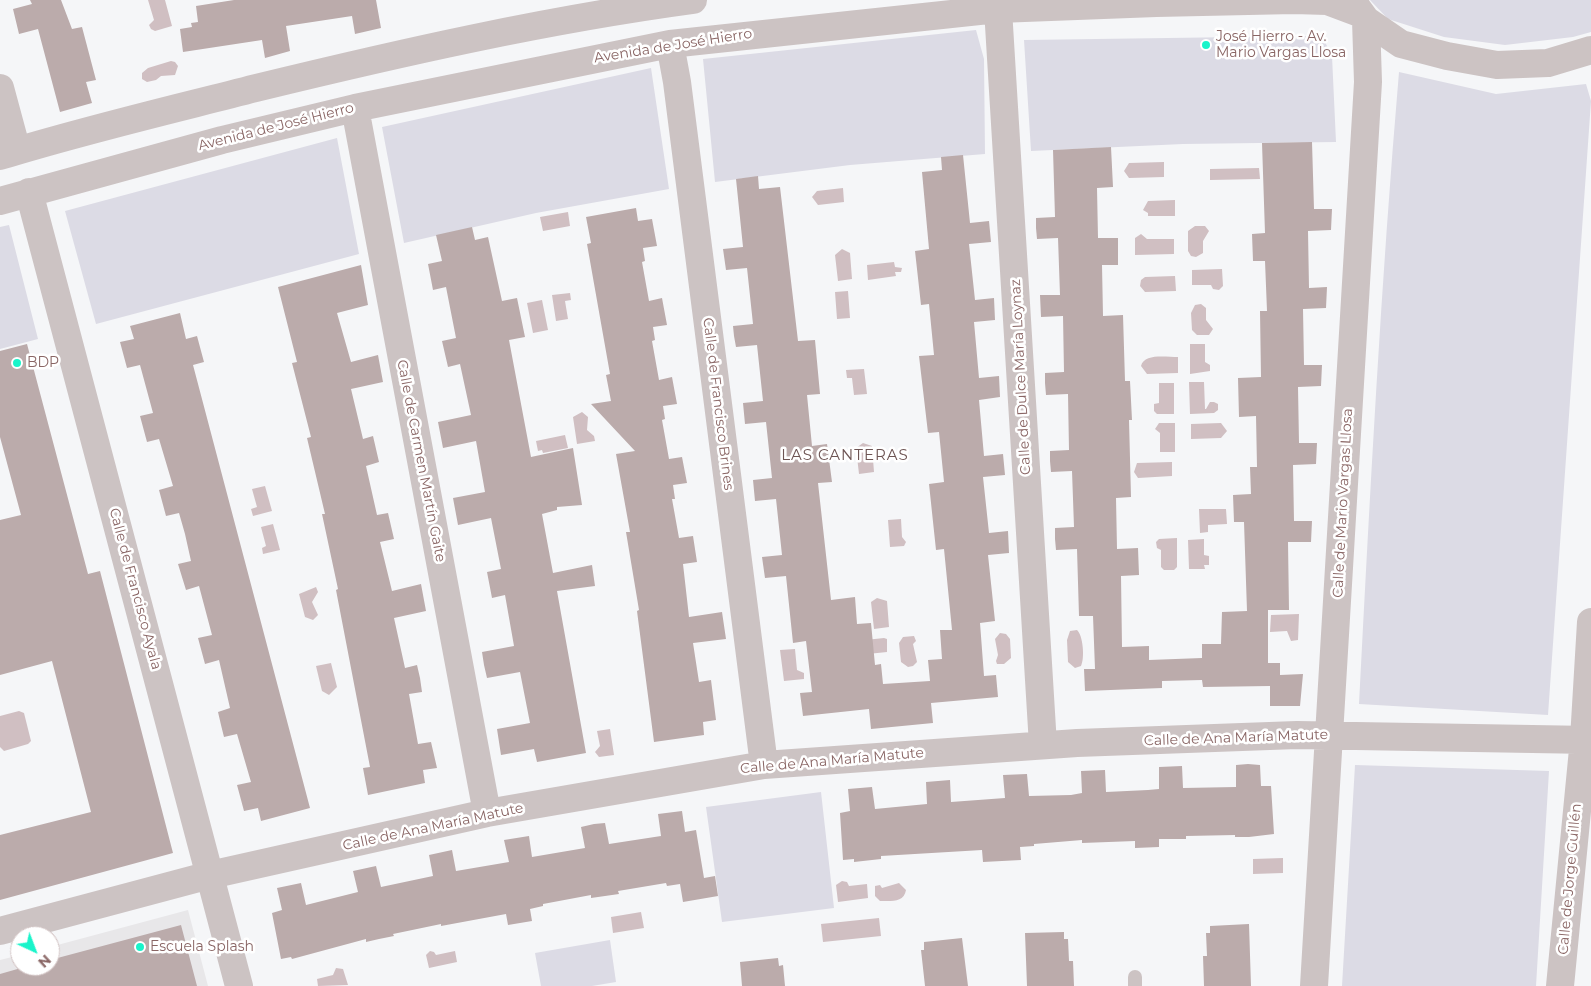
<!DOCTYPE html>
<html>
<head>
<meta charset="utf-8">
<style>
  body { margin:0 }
  #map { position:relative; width:1591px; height:986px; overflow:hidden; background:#f5f6f8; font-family:Montserrat,sans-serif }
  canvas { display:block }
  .north { position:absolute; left:10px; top:926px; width:50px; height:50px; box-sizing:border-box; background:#fff; border:1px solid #d0c1c1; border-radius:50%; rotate:137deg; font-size:14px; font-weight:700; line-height:20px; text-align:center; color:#896564 }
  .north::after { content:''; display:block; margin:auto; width:18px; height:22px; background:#19f4ca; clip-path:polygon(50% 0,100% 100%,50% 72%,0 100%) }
</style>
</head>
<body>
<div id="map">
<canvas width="1591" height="986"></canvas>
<div class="north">N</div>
</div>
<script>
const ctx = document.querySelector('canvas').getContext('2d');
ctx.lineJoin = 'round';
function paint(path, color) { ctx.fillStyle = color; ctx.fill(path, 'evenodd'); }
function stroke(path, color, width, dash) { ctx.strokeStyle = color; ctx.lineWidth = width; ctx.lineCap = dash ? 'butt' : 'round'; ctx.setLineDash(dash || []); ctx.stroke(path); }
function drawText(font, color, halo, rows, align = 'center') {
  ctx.font = font + ' Montserrat,sans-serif'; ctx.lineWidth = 5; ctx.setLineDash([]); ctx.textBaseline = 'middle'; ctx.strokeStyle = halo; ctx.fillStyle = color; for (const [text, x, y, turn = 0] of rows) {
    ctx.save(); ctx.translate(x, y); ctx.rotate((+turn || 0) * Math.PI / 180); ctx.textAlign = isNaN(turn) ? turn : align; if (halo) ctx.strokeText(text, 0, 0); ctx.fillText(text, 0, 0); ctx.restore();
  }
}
paint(new Path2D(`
  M188 910 208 986H0V960L20 955V966H50V947Z`), '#e8e7e9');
paint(new Path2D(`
  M1370 0H1591V32L1573 37 1505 45 1444 37 1388 19Z
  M976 30 984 59 985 154 850 165 715 182 703 59Z
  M1311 36 1325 42 1332 56 1336 142 1183 144 1031 151 1024 40Z
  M651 68 669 189 536 213 404 243 382 127Z
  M1399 72 1496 94 1586 84 1591 101 1548 715 1359 704C1370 493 1381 282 1399 72Z
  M337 138 359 254 96 324 65 211Z
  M9 225 38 339 0 349V227Z
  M1355 765 1549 771 1536 986H1342Z
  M821 792 834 908 722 922 706 807Z
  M610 940 616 982 592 986H541L535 953Z`), '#dcdbe5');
paint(new Path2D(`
  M148 0H165L172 26 155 31 151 29 149 25 154 20Z
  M171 61 175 62 178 66 175 75 161 76 156 80 147 82 142 79V73L148 68Z
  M1164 162V177L1129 178 1124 171 1129 163Z
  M1259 168 1260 179 1210 180V169Z
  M843 188 844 202 818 205 812 197 817 191Z
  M1175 200V216H1148V213L1143 210 1148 201Z
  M568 212 570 226 543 231 540 217Z
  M1195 226H1205L1209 231 1203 241V253L1196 257 1191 256 1188 251V231Z
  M1141 234 1147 239H1174V254L1135 255V238Z
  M842 249 850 253 852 279 838 281 835 255Z
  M894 262 895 267 902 268 901 272H895L896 276 868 280 867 265Z
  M1222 269 1223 286 1219 290 1213 289 1211 285H1192V270Z
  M1175 276 1176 291 1145 292 1140 286 1141 280 1145 277Z
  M848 291 850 318 837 319 835 292Z
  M570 293 571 300 565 301 568 319 556 321 552 295Z
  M542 300 548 330 533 333 527 303Z
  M1201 304 1206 308V320L1213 329 1209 335H1197L1192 330 1191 313 1195 305Z
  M1190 344H1205V362L1210 365V371L1190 374Z
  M1178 357V373L1147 374 1141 366C1144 353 1166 357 1178 357Z
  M864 369 867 394 854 395 852 378H847L846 370Z
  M1189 382H1204L1205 409H1206L1210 402H1214L1218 404V410L1214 413 1190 414Z
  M1159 383H1174V414H1157L1154 411V404L1159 403Z
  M582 412 588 417 587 430 594 436 595 441 577 444 573 417Z
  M1159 423H1175V452H1160V433L1155 429Z
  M1221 423 1227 431 1221 438 1191 439V424Z
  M565 435 568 448 543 453 542 450 538 451 536 441Z
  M863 443 872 446 874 472 859 474 856 448Z
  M1172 462V476L1138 478 1134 472 1137 463Z
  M265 486 272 511 253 516 251 509 257 507 252 489Z
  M1199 509H1226L1227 524 1208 525V532L1200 533Z
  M901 519 902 537 906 542 904 546 890 547 888 520Z
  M273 524 280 550 263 554 262 548 266 546 261 527Z
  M1177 538V567L1174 570H1164L1161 567V550L1157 548 1156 542 1159 539Z
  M1204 539V555L1209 556V565H1204L1205 569H1189L1188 540Z
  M316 587 318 592 312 602 318 615 313 620 305 617 299 594Z
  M877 598 887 601 889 627 874 629 871 602Z
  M1299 614 1298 640 1291 641 1287 631 1270 632 1271 615Z
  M1077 630C1083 635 1085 658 1081 666L1075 668 1068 662 1067 640 1070 631Z
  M1000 633 1006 634 1010 639 1011 658 1004 664H997L996 661 998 655 995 639Z
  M914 636 916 641 913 644 917 662 913 666 908 667 901 662 899 643 903 637Z
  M884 638 887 639V652L858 655 856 641Z
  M795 649 797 670 804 673V679L784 681 780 650Z
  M331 663 337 687 329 695 322 691 316 666Z
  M19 711 24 713 31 741 28 744 4 751 0 747V716Z
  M610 729 614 755 599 757 595 752 600 746 597 731Z
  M1283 858V873L1253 874V859Z
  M842 881 847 882 849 886 867 884 868 898 838 902 836 885Z
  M899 883 906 890C904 903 890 901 880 901L875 896V886L880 885 882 888Z
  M641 912 644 928 613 933 611 917Z
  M879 918 881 936 823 942 821 924Z
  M430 951 434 952 436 955 455 951 457 962 429 968 426 955Z
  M336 968 343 969 348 985 318 986 317 979 333 975Z`), '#d0bfc2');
paint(new Path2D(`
  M30 0H61L72 29 82 27 96 80 86 82 92 103 60 112 38 29 19 34 13 9 32 4Z
  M234 0H376L381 28 355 34 352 16 286 26 290 51 265 58 262 40 183 52 180 29 192 27 191 23 198 22 196 6Z
  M1312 142 1314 209H1332L1331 230 1308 231 1309 288 1327 287 1326 308 1303 309 1304 365H1322L1321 386 1298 387 1299 443H1317L1316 464 1293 465 1294 521H1312L1311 542H1288L1289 610H1268V663H1280V675L1303 674 1300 706H1270V686L1203 687 1202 680 1162 681V688L1085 691 1084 669H1095L1093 616H1079L1077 549 1056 550 1055 539V528L1074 527 1072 471 1051 472 1050 461V451L1069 450 1068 394 1046 395 1045 383V373L1064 372 1063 316 1041 317 1040 295H1060L1058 238 1037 239 1036 228V218L1055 217 1053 150 1111 147 1113 187 1097 188 1098 238H1118V265H1102L1103 316 1123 315 1125 381H1130L1132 420H1129L1131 497 1116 498 1117 549 1138 548 1139 575 1121 576 1122 647 1149 646V660L1202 658V644H1221L1222 612 1247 611 1244 522H1234L1233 495 1251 494 1250 467H1257L1256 416 1239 417 1238 378 1261 377 1260 311H1267L1265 261H1253L1252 234 1265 233 1262 143Z
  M963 155 970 223 989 221 991 242 969 244 975 300 994 298 995 320 974 322 979 378 999 376 1000 397 979 400 984 456 1003 454 1005 475 983 477 989 533 1008 531 1009 553 988 555 995 621 980 623 984 676 996 675 998 697 931 703 933 723 871 729 869 709 803 716 800 693 812 692 806 641 793 643 786 576 765 578 762 557 782 555 776 499 755 501 753 480 772 478 766 422 745 424 743 403 763 401 757 345 736 347 734 336 733 326 753 324 747 268 726 270 723 249 743 247 736 179 758 176 759 189 780 187 798 341 815 340 820 394 807 395 812 446 827 444 832 482 818 483 831 600 855 597 857 624 871 623 875 665 881 664 883 684 930 681 928 660 942 659 940 630H952L944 549 936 550 929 484 944 482 939 432 928 433 919 356 934 355 929 304 921 305 915 251 929 249 922 172 942 170 941 157Z
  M636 208 638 221 652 219 657 246 643 248 645 261 642 262 649 301 662 298 667 325 653 327 655 340 652 341 659 380 672 377 677 404 663 406 665 419 662 420 669 459 682 457 687 483 673 485 675 499H672L679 538 693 536 697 562 683 564 689 617 722 612 726 639 693 643 699 682 711 680 716 720 703 722 704 735 654 742 637 611 639 610 626 532H630L616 454 635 451 591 404 611 401 606 375 610 374 587 244 591 243 586 217Z
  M472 227 475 240 488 237 502 301 517 298 525 337 509 340 531 457 573 448 582 505 557 507V510L542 514 553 573 592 565 595 586 557 591 586 753 537 762 534 749 501 755 497 729 530 723 520 672 487 678 484 665 482 652 514 646 505 595 492 598 487 572 501 569 491 518 458 525 453 498 485 492 476 441 443 448 438 422 471 415 460 364 448 367 442 341 456 338 446 287 433 290 428 264 442 261 436 235Z
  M361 265 368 305 337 313 351 362 378 355 383 382 351 389 363 439 373 436 379 462 366 466 377 515 388 513 394 539 380 542 392 591 421 584 426 611 394 618 405 668 417 665 420 678 422 692 409 694 418 744 431 742 437 768 423 770 425 783 368 795 363 768 370 767 336 590 338 589 322 514H325L307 438 311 437 292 363 297 362 278 287Z
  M180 313 186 339 197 336 204 362 193 365 310 808 261 821 258 808 244 811 237 785 251 782 237 734 224 737 221 725 218 712 230 708 219 660 205 664 198 638 212 635 199 586 186 590 178 564 191 561 185 534 179 513 166 516 159 490 173 486 159 439 147 442 140 416 153 413 140 365 127 368 120 342 134 339 130 326Z
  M27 344 88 574 100 571 173 853 0 900V835L91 812 52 661 0 675V520L21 515 0 437V351Z
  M1248 764 1260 765 1261 786H1271L1274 834 1249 837H1235V835L1186 836V839H1159V847L1135 848V841L1082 843V840L1034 844V846L1020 847 1021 860 983 862 982 850 881 856V859L854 862V859L843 860 840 813 850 811 848 789 872 787 875 809 927 804 926 782 950 780 951 802 1005 798 1003 775 1027 774 1029 796 1071 795 1082 793 1081 771 1105 770 1106 792 1148 790 1159 789V767L1182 766 1183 788 1236 787V765Z
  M682 811 685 832 696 830 704 878 715 876 718 896 683 902 680 884 667 886 666 883 618 891 619 894 591 898V895L543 904V906L530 909 532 921 508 925 506 914 441 926V924L393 934 394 936 379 939 366 942V939L292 959 291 957 281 959 272 913 282 910 277 888 301 883 306 905 358 892 353 871 376 866 381 887 433 876 429 855 452 850 456 871 509 862 504 840 529 836 532 857 585 848 581 827 594 824 605 823 609 844 661 836 658 814Z
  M1249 924 1251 986H1204L1203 956H1207L1206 933H1210V926Z
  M181 925 197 986H0V974L28 966H50V960Z
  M1064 932V939H1068L1069 961H1073L1074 986H1027L1025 933Z
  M962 938 968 986H925L921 950H924V942Z
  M778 958 779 966 783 965 785 986H742L740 962Z`), '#bbabab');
stroke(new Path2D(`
  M1135 977V986`), '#ccc3c3', 14);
stroke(new Path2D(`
  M998 9 1043 745
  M1358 9 1366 20 1401 44 1447 56 1497 65 1548 63 1591 50
  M670 44 677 82 764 765
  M0 88 17 151
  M355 108 487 813
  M0 156C84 130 170 110 256 88 400 53 545 20 693 0
  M29 192 239 986
  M0 201 222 140 355 108 670 44 998 9 1156 3 1294 0 1327 1 1359 13
  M0 931 210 875 487 813 764 765 1077 743 1297 735 1591 740
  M1314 986 1368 82 1366 20
  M1560 986 1584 739 1591 622`), '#ccc3c3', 28);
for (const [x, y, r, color] of [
  [1206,45,5,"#19f4ca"],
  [17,363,5,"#19f4ca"],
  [140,947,5,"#19f4ca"]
]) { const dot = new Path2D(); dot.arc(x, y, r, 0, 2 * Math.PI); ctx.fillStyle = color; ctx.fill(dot); stroke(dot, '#fff', 2); }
drawText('14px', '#896564', '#fff', [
  ["José Hierro - Av.",1216,37],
  ["Mario Vargas Llosa",1216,53],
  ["BDP",27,363],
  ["Escuela Splash",150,947]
], 'left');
drawText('14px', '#896564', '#fff', [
  ["Avenida de José Hierro",673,46,-9],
  ["Avenida de José Hierro",276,127,-14],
  ["Calle de Dulce María Loynaz",1021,377,-93],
  ["Calle de Francisco Brines",718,404,83],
  ["Calle de Carmen Martín Gaite",421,461,79],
  ["Calle de Mario Vargas Llosa",1343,503,-87],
  ["Calle de Francisco Ayala",135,589,75],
  ["Calle de Ana María Matute",1236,738,-2],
  ["Calle de Ana María Matute",832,761,-5],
  ["Calle de Ana María Matute",433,827,-12],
  ["Calle de Jorge Guillén",1570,879,-85]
]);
ctx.letterSpacing = '1px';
drawText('15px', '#6d5453', '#fff', [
  ["LAS CANTERAS",845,456]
]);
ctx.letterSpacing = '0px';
</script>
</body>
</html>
